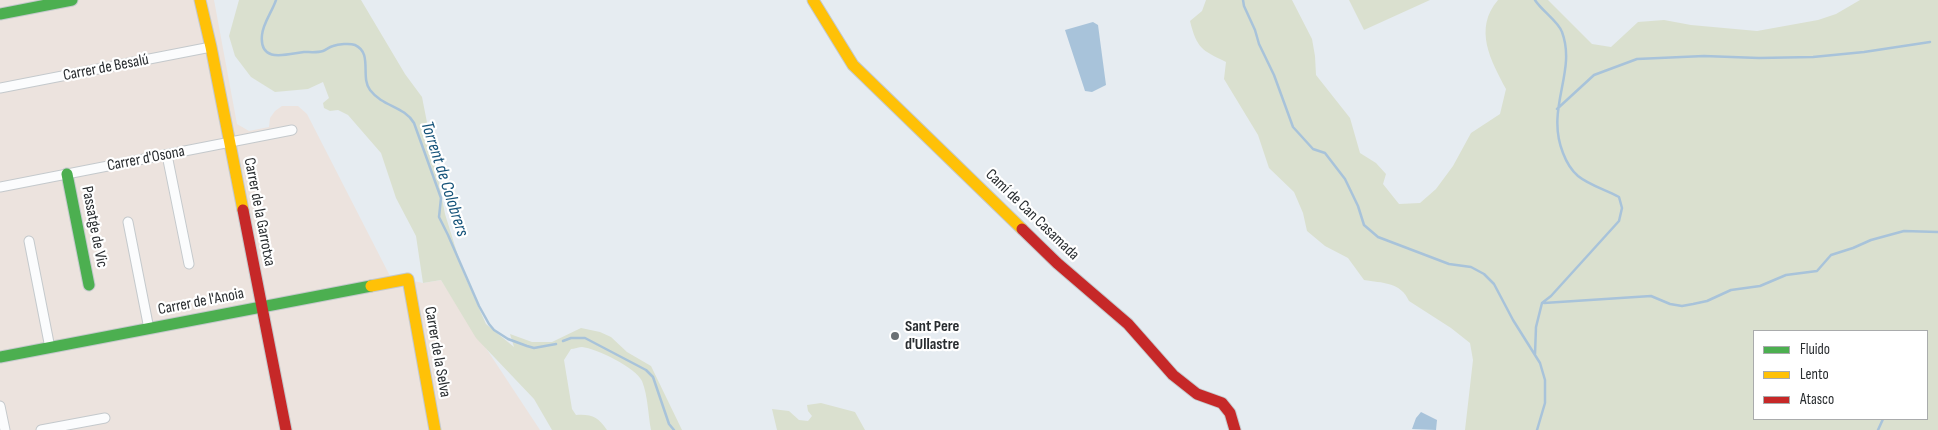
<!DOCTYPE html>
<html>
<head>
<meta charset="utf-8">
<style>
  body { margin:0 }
  #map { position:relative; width:1938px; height:430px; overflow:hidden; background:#e6ecf1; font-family:"Sofia Sans Condensed",sans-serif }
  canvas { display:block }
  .legend { position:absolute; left:1753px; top:330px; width:175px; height:90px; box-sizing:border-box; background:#fff; border:1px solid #a9abac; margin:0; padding:6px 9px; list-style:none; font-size:15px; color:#292d30 }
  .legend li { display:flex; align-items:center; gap:10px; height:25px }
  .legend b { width:25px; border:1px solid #a9abac }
</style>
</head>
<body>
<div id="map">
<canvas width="1938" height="430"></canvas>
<ul class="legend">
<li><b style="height:6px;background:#4caf50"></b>Fluido</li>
<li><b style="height:6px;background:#ffc107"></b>Lento</li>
<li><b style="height:6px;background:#c62828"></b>Atasco</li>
</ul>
</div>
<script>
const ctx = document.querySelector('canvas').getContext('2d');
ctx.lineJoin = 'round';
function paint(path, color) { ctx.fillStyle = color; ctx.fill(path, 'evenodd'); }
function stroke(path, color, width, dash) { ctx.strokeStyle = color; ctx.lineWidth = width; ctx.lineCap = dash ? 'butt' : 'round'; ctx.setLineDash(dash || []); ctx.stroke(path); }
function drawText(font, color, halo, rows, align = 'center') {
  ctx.font = font + ' "Sofia Sans Condensed",sans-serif'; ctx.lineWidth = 4.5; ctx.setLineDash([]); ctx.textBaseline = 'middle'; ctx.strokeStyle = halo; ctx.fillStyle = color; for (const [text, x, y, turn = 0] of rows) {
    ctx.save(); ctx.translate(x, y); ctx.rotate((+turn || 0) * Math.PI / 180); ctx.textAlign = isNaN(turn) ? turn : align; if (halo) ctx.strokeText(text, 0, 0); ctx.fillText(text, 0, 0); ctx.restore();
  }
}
paint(new Path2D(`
  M0 0H214L237 124 249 131 269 127 270 118 275 111 282 106H298L307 114 390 276 423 283 441 280 540 430H0Z`), '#ece3de');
paint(new Path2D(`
  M239 0H361L405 74 422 97 445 214 463 272 486 324 514 347 510 334 532 342H552L581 328 600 332 611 337 627 352 651 366 682 430H651C648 414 648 396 642 381 636 368 596 348 582 347 579 347 574 349 571 349L564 360 572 409 576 415C592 414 598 417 607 430H552L534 399 476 338 441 280 423 283 416 236 396 198 381 153 348 115 338 110 330 111 324 108 323 103 329 98 323 82 308 89 275 92 251 77 235 56 229 36Z
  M1206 0H1292L1312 39 1315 56 1316 75 1350 118 1360 153 1376 163 1386 174 1383 184 1399 204 1420 203 1436 189 1453 166 1471 133 1500 114 1506 89C1491 61 1473 29 1498 0H1548L1592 44 1611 47 1638 22 1664 20 1691 25 1757 31 1818 20 1836 14 1860 0H1938V430H1465L1473 360 1470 343 1451 328 1409 301C1401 282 1382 283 1364 280L1348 258 1325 246 1307 231 1303 213 1294 192 1269 168 1258 135 1224 79 1226 62C1202 50 1197 49 1190 21L1202 11ZM1754 331H1927V419H1754Z
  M1349 0H1430L1364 30Z
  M821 403 855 412 865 430H777L772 409 789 411 799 420 808 421 812 416 808 411 807 405Z`), '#dae0cf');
paint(new Path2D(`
  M1093 22 1098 25 1106 85 1092 92 1085 91 1065 30Z
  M1421 412 1437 420 1436 430 1412 429 1416 418Z`), '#a8c3da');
stroke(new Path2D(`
  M276 0C272 12 263 23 262 35 259 64 287 54 304 52 310 52 317 53 323 51 326 50 329 47 333 46 338 44 350 43 355 45 373 53 360 77 370 90 383 107 404 106 414 123L441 198 439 217 448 235 479 306 489 324 494 330 508 339 527 346 534 348 556 344
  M1243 0 1244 6 1255 30 1259 44 1274 75 1293 127 1313 149 1325 153 1345 179 1358 206 1364 225 1378 237 1449 264 1471 267 1484 274 1494 284 1513 320 1540 363 1545 380V403L1537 430
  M1535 0C1541 10 1559 22 1562 32 1577 72 1545 108 1563 153 1566 161 1571 170 1578 176 1589 185 1606 190 1619 197L1622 208 1619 221 1551 296 1542 303 1536 327 1535 354
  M1557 109 1594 75 1637 59 1704 56 1759 58 1813 57 1864 52 1930 42
  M1544 303 1651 296 1670 304 1682 306 1693 304 1707 301 1731 290 1760 286 1786 275 1817 271 1831 255 1853 248 1871 240 1904 231 1938 232
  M563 341 571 338H585L646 370 653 377 669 424 674 430
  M1878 430 1883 419`), '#a8c3da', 2.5);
const street = new Path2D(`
  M0 88 211 47
  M167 155 189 264
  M0 187 292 130
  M128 222 149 329
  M29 241 50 348
  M0 406 5 430
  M41 430 105 418`);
const fast = new Path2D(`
  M0 14 72 0
  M67 174 89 285
  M0 357 371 286`);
const slow = new Path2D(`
  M200 0 211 47 243 210
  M813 0 853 65 1022 229
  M371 286 408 279 435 430`);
const jam = new Path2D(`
  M243 210 286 430
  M1022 229 1057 263 1128 324 1173 375 1197 394 1222 403 1230 413 1235 430`);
stroke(street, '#c4c9cc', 11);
stroke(fast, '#c4c9cc', 13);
stroke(slow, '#c4c9cc', 13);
stroke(jam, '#c4c9cc', 13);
stroke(street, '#fbfcfd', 9);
stroke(fast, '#4caf50', 11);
stroke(slow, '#ffc107', 11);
stroke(jam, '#c62828', 11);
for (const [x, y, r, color] of [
  [895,336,5,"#6b7074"]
]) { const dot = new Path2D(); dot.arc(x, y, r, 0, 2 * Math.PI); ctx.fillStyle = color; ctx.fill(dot); stroke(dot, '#fff', 2); }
drawText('16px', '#292d30', '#fff', [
  ["Carrer de Besalú",106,68,-11],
  ["Carrer d'Osona",146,159,-11],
  ["Carrer de la Garrotxa",259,212,79],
  ["Camí de Can Casamada",1032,215,44],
  ["Passatge de Vic",94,227,79],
  ["Carrer de l'Anoia",201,302,-11],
  ["Carrer de la Selva",437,352,80]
]);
drawText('bold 16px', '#292d30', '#fff', [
  ["Sant Pere",905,327],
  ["d'Ullastre",905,345]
], 'left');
drawText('italic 18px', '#145279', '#fff', [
  ["Torrent de Colobrers",444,179,72]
]);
</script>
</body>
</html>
